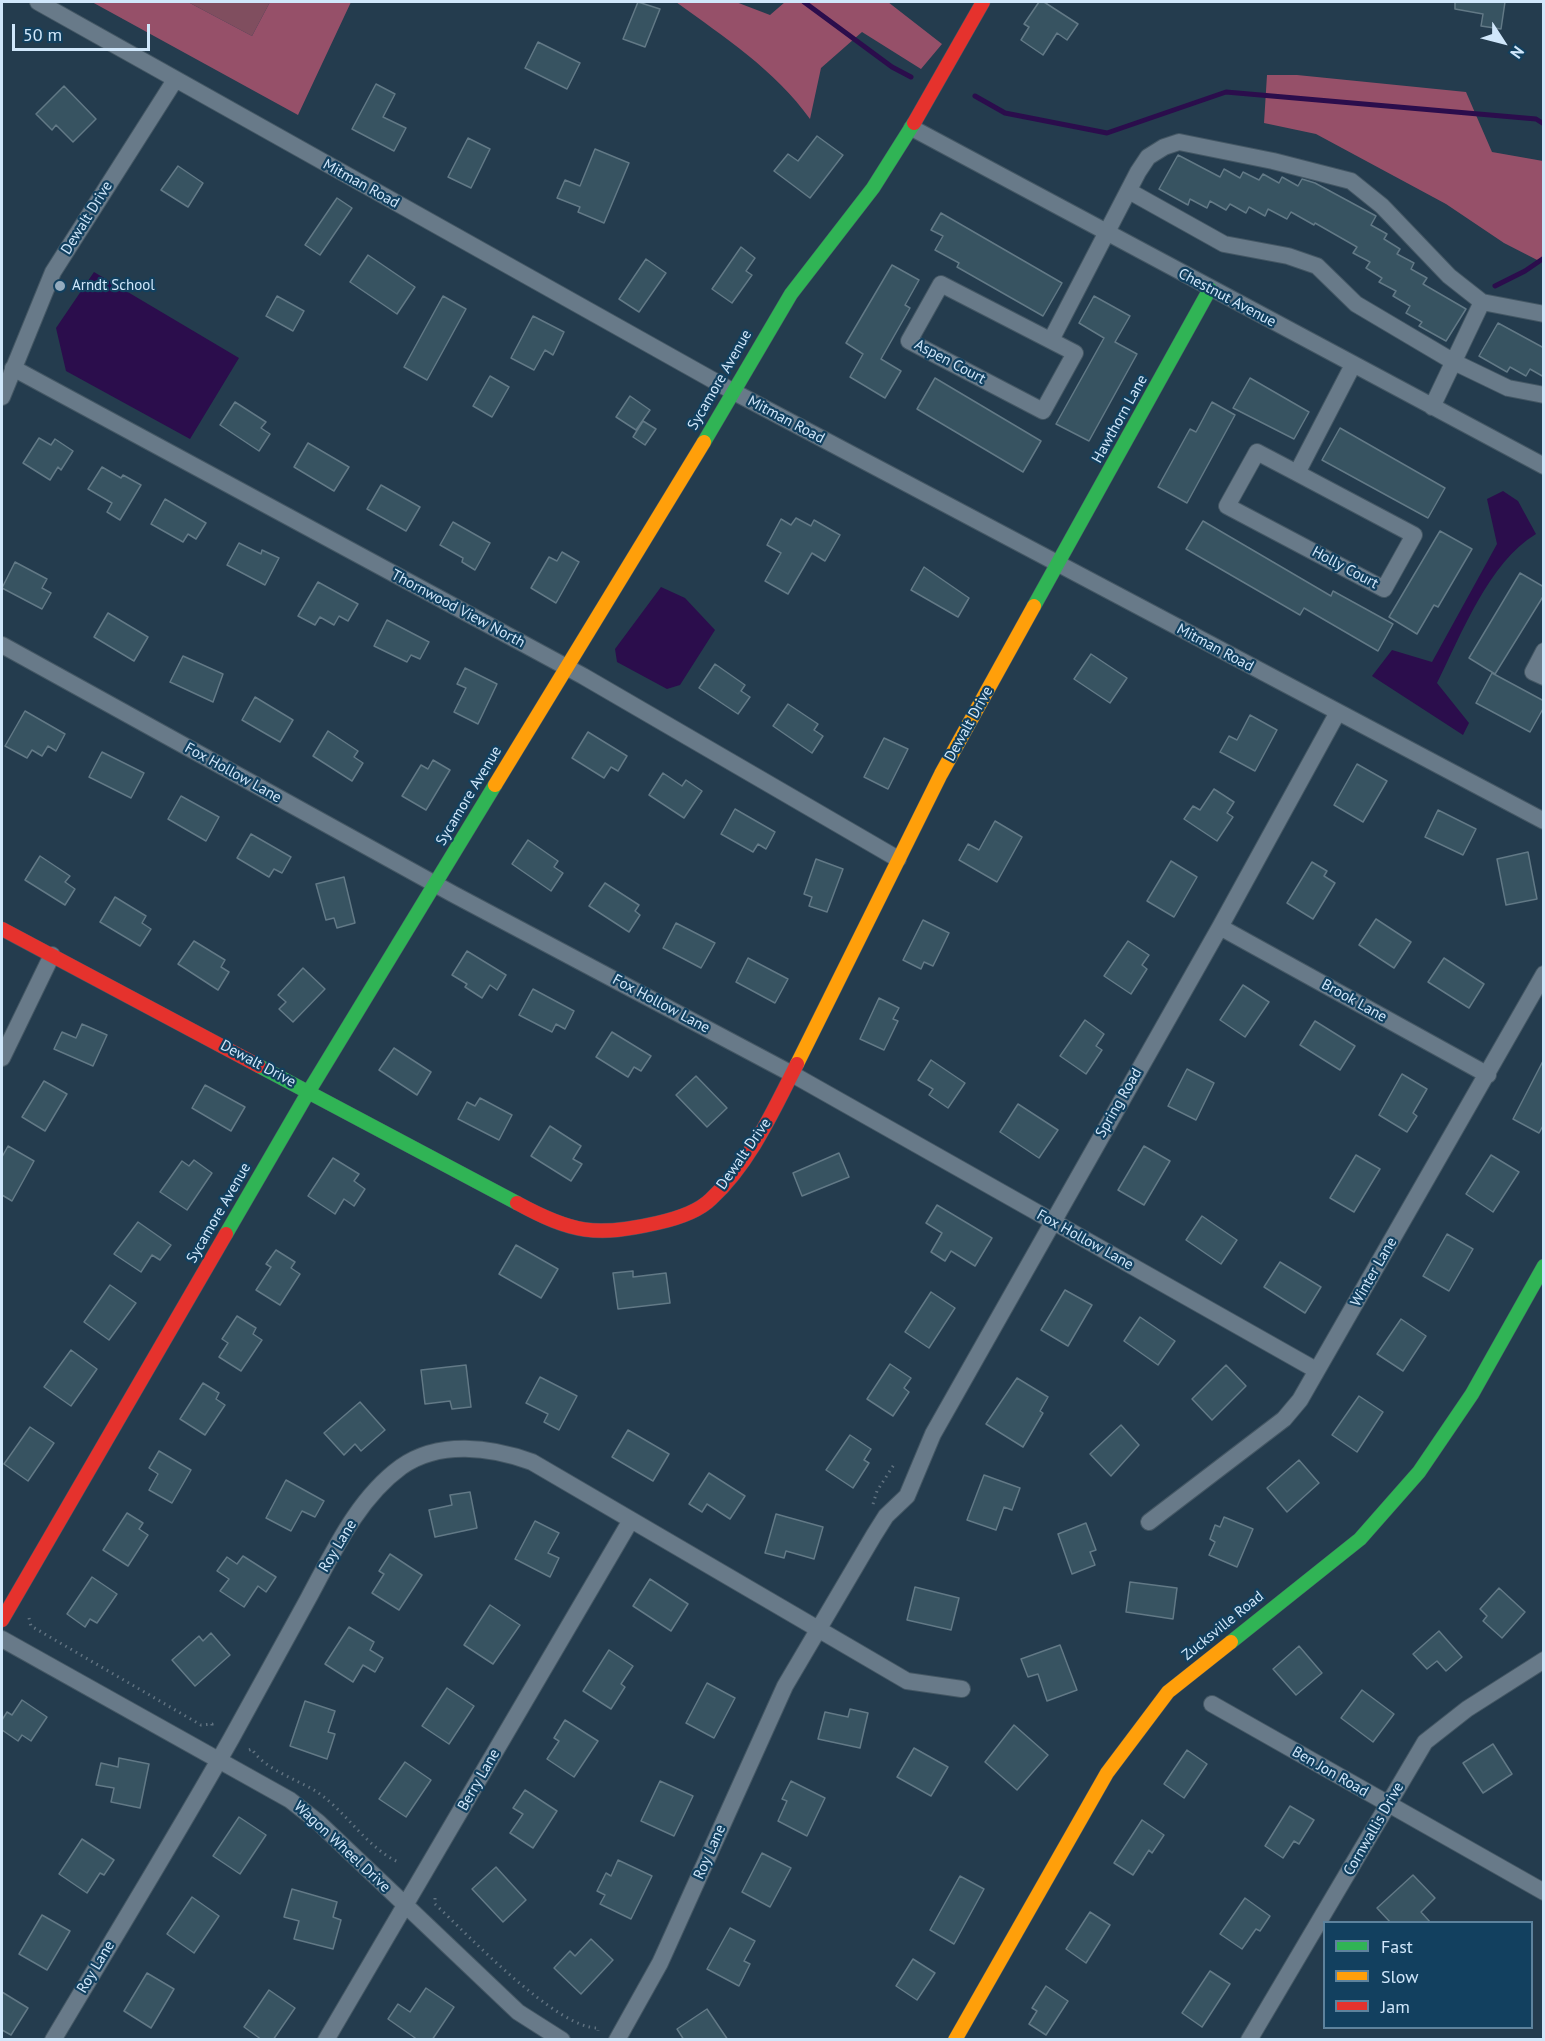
<!DOCTYPE html>
<html>
<head>
<meta charset="utf-8">
<style>
  body { margin:0 }
  #map { position:relative; width:1545px; height:2041px; overflow:hidden; background:#243c4e; font-family:"PT Sans",sans-serif }
  canvas { display:block }
  .frame { position:absolute; inset:0; border:3px solid #d0e7fb; pointer-events:none }
  .legend { position:absolute; left:1323px; top:1921px; width:210px; height:108px; box-sizing:border-box; background:#12405f; border:2px solid #5e839d; margin:0; padding:8px 10px; list-style:none; font-size:18px; color:#d0e7fb }
  .legend li { display:flex; align-items:center; gap:12px; height:30px }
  .legend b { width:30px; border:2px solid #5e839d }
  .north { position:absolute; left:1473px; top:12px; width:60px; height:60px; -webkit-text-stroke:4px #12405f; paint-order:stroke; rotate:126deg; font-size:16px; font-weight:700; line-height:24px; text-align:center; color:#d0e7fb }
  .north::after { content:''; display:block; margin:auto; width:21px; height:27px; background:#d0e7fb; clip-path:polygon(50% 0,100% 100%,50% 72%,0 100%) }
  .scale { position:absolute; left:12px; top:24px; width:138px; height:27px; box-sizing:border-box; border:3px solid #d0e7fb; border-top:0; padding-left:8px; font-size:18px; line-height:21px; white-space:nowrap; color:#d0e7fb; -webkit-text-stroke:4px #12405f; paint-order:stroke }
</style>
</head>
<body>
<div id="map">
<canvas width="1545" height="2041"></canvas>
<div class="frame"></div>
<ul class="legend">
<li><b style="height:8px;background:#30b455"></b>Fast</li>
<li><b style="height:8px;background:#ff9f0a"></b>Slow</li>
<li><b style="height:8px;background:#e5322d"></b>Jam</li>
</ul>
<div class="north">N</div>
<div class="scale">50 m</div>
</div>
<script>
const ctx = document.querySelector('canvas').getContext('2d');
ctx.lineJoin = 'round';
function paint(path, color) { ctx.fillStyle = color; ctx.fill(path, 'evenodd'); }
function stroke(path, color, width, dash) { ctx.strokeStyle = color; ctx.lineWidth = width; ctx.lineCap = dash ? 'butt' : 'round'; ctx.setLineDash(dash || []); ctx.stroke(path); }
function drawText(font, color, halo, rows, align = 'center') {
  ctx.font = font + ' "PT Sans",sans-serif'; ctx.lineWidth = 4.5; ctx.setLineDash([]); ctx.textBaseline = 'middle'; ctx.strokeStyle = halo; ctx.fillStyle = color; for (const [text, x, y, turn = 0] of rows) {
    ctx.save(); ctx.translate(x, y); ctx.rotate((+turn || 0) * Math.PI / 180); ctx.textAlign = isNaN(turn) ? turn : align; if (halo) ctx.strokeText(text, 0, 0); ctx.fillText(text, 0, 0); ctx.restore();
  }
}
paint(new Path2D(`
  M188 2H270L252 36Z`), '#804e5f');
paint(new Path2D(`
  M92 2H188L252 36 270 2H351L298 115Z
  M676 2H736L770 15 785 2H888L942 44 921 69 862 32 821 68 810 119C775 70 724 37 676 2Z
  M1267 75H1297L1466 92 1492 152 1543 161V263L1504 243 1446 204 1316 134 1264 123Z`), '#965069');
paint(new Path2D(`
  M94 272 239 358 190 439 66 371 56 328Z
  M1503 491 1518 501 1536 534C1489 562 1461 635 1437 683L1469 723 1463 735 1372 676 1392 650 1432 662 1497 544 1487 499Z
  M661 587 685 598 715 630 680 685 667 689 617 662 615 649Z`), '#2b0d4c');
stroke(new Path2D(`
  M804 2 892 67 911 77
  M975 96 1005 113 1107 133 1226 92 1536 119 1544 124
  M1495 286 1525 271 1544 258`), '#2b0d4c', 5);
const building = new Path2D(`
  M638 2 660 9 645 47 623 39Z
  M1039 2H1044L1078 24 1067 40 1057 33 1043 55 1021 40 1029 27 1024 24Z
  M1455 2H1505L1501 29 1481 26 1483 14 1455 9Z
  M538 42 580 63 567 89 525 68Z
  M376 84 395 94 383 117 406 128 394 151 352 129Z
  M64 86 96 119 73 142 56 125 52 130 36 114Z
  M817 136 843 155 810 198 774 171 788 154 798 161Z
  M468 138 490 149 471 188 448 177Z
  M595 149 629 163 604 223 578 212 580 207 557 198 565 180 580 186Z
  M1178 155 1220 177 1224 169 1240 178 1243 172 1259 180 1263 174 1279 183 1282 177 1298 186 1302 179 1315 183 1376 216 1371 225 1387 234 1384 239 1400 249 1397 254 1414 263 1411 269 1427 278 1423 284 1466 309 1446 341 1419 326 1422 322 1406 313 1410 306 1393 296 1396 291 1379 282 1382 278 1366 268 1370 262 1353 253 1357 247 1315 223 1314 225 1291 212 1287 219 1268 209 1265 216 1249 207 1246 213 1230 204 1226 210 1210 201 1207 208 1190 199 1188 205 1159 189Z
  M178 166 203 183 188 207 161 190Z
  M337 198 352 208 320 255 305 245Z
  M941 213 1062 283 1043 316 957 267 959 263 935 250 943 236 931 230Z
  M741 247 755 258 746 271 752 275 732 303 712 289Z
  M368 255 415 287 397 314 350 282Z
  M646 259 666 273 639 312 619 299Z
  M892 265 919 280 905 305 910 308 881 359 901 371 885 398 850 377 863 354 846 343Z
  M277 296 304 311 293 331 266 316Z
  M443 296 466 309 427 380 404 367Z
  M1094 296 1130 316 1115 342 1137 354 1089 441 1056 424 1104 338 1079 323Z
  M533 316 564 332 553 355 545 350 534 370 511 358Z
  M1498 323 1544 348V377L1530 369 1526 376 1510 367 1507 372 1479 356Z
  M490 376 509 387 492 417 473 406Z
  M935 378 1041 441 1023 472 917 409Z
  M1250 378 1309 412 1294 439 1233 408Z
  M630 396 650 410 636 430 616 417Z
  M235 402 266 422 261 428 270 434 259 451 220 425Z
  M1212 402 1235 415 1187 503 1158 487 1190 429 1196 432Z
  M643 421 656 429 645 445 633 437Z
  M1340 428 1445 488 1428 518 1322 460Z
  M39 438 51 445 55 439 73 451 61 470 58 467 50 480 23 463Z
  M308 443 349 467 334 491 294 467Z
  M102 467 121 478 123 475 141 485 120 520 107 512 112 503 88 489Z
  M381 485 420 507 406 531 367 509Z
  M165 499 206 523 196 539 188 534 183 542 151 524Z
  M796 518 811 526 814 520 840 535 825 561 812 553 788 594 765 581 781 553 767 545 781 519 791 525Z
  M1203 521 1331 596 1333 591 1393 624 1378 651 1304 608 1300 615 1186 549Z
  M453 522 490 543 475 570 462 562 463 558 440 545Z
  M1440 531 1472 549 1438 607 1434 605 1417 634 1389 617Z
  M239 543 261 554 262 550 279 558 265 585 227 565Z
  M562 552 579 562 556 603 531 588 549 557 557 561Z
  M15 562 47 579 42 588 51 593 42 609 2 588Z
  M924 567 969 598 958 617 911 590Z
  M1520 573 1544 587V595L1495 674 1469 658Z
  M318 582 358 604 348 621 339 616 334 625 320 617 315 625 298 616Z
  M108 613 148 637 134 661 94 637Z
  M387 620 429 642 420 659 411 655 407 662 374 646Z
  M1091 654 1127 678 1110 703 1074 679Z
  M183 656 223 674 213 702 170 682Z
  M715 664 745 685 741 691 750 697 738 714 699 688Z
  M465 668 497 684 478 724 454 712 466 688 457 684Z
  M1492 673 1544 701V707L1530 732 1476 703Z
  M255 697 293 720 280 742 242 720Z
  M788 704 818 724 814 730 823 736 812 753 773 726Z
  M25 711 65 734 56 751 48 746 42 756 32 750 27 758 5 746Z
  M1250 715 1277 730 1255 771 1220 752 1229 736 1237 740Z
  M328 731 358 751 354 757 363 763 352 781 313 756Z
  M588 732 627 756 618 771 611 767 604 778 572 758Z
  M884 738 908 749 888 789 864 777Z
  M102 752 144 773 131 798 89 777Z
  M433 760 450 770 426 810 402 796 421 765 428 769Z
  M1357 764 1387 781 1363 822 1334 805Z
  M663 773 682 786 686 780 702 791 684 818 649 795Z
  M1214 789 1234 802 1227 813 1233 817 1217 841 1184 819 1193 806 1200 810Z
  M181 796 219 817 206 841 168 819Z
  M735 809 775 832 766 849 758 844 753 852 721 834Z
  M1438 810 1476 829 1463 855 1425 837Z
  M995 821 1022 837 997 882 959 860 968 844 979 850Z
  M251 834 291 857 282 873 274 869 269 877 237 858Z
  M528 840 558 861 554 867 563 873 551 891 512 864Z
  M1528 852 1537 899 1506 905 1497 859Z
  M40 856 70 876 65 882 75 889 65 905 25 880Z
  M816 859 843 869 827 912 809 906 812 897 804 894Z
  M1171 861 1197 877 1174 917 1147 901Z
  M1312 862 1327 871 1324 876 1335 883 1313 919 1287 903Z
  M344 877 355 923 337 928 334 918 326 920 316 884Z
  M605 883 639 905 635 911 640 915 629 932 589 906Z
  M115 897 146 916 142 923 151 929 140 946 100 922Z
  M1376 919 1411 942 1394 968 1359 945Z
  M923 920 949 933 933 966 924 962 921 969 903 960Z
  M676 923 715 943 701 968 663 948Z
  M194 941 225 960 221 967 229 972 218 990 178 964Z
  M1128 941 1149 955 1142 965 1147 969 1131 994 1104 976Z
  M467 951 506 975 497 990 490 985 482 998 465 987 467 984 452 975Z
  M748 958 788 979 775 1003 736 982Z
  M1444 958 1484 984 1469 1008 1428 982Z
  M303 968 325 989 293 1022 279 1009 286 1002 278 995Z
  M1243 985 1269 1002 1245 1037 1220 1020Z
  M533 989 574 1011 565 1029 556 1024 552 1032 519 1015Z
  M879 998 899 1008 893 1019 898 1021 884 1050 860 1039Z
  M1085 1020 1104 1034 1096 1046 1102 1050 1086 1074 1060 1056Z
  M1315 1021 1355 1046 1340 1070 1300 1045Z
  M82 1024 107 1035 93 1066 54 1049 62 1032 76 1038Z
  M612 1032 651 1056 641 1071 634 1067 628 1077 596 1057Z
  M394 1048 431 1072 417 1095 379 1070Z
  M1544 1059V1124L1539 1133 1513 1119Z
  M931 1060 965 1083 948 1108 929 1095 933 1089 918 1080Z
  M1187 1069 1214 1083 1196 1120 1168 1106Z
  M1402 1074 1427 1089 1413 1113 1417 1116 1407 1132 1379 1115Z
  M696 1076 727 1108 707 1127 676 1095Z
  M44 1081 67 1094 45 1131 22 1117Z
  M205 1085 245 1107 231 1131 192 1108Z
  M480 1098 512 1115 499 1140 458 1119 467 1102 475 1106Z
  M1018 1104 1058 1130 1039 1158 1000 1132Z
  M550 1126 581 1146 573 1159 582 1164 571 1181 531 1156Z
  M8 1146 34 1161 12 1201 2 1195V1157Z
  M1144 1146 1170 1161 1144 1205 1118 1190Z
  M839 1153 849 1177 802 1196 793 1173Z
  M1356 1155 1380 1169 1354 1212 1330 1198Z
  M1491 1155 1519 1172 1493 1212 1466 1194Z
  M333 1158 359 1174 354 1181 365 1189 354 1206 344 1199 335 1214 308 1196Z
  M194 1160 212 1173 187 1210 160 1192 182 1161 189 1166Z
  M937 1205 992 1238 975 1266 951 1251 945 1261 931 1252 942 1233 926 1223Z
  M1202 1216 1237 1240 1221 1264 1186 1240Z
  M138 1222 171 1245 160 1260 152 1255 141 1272 114 1254Z
  M1447 1234 1473 1249 1449 1291 1423 1276Z
  M516 1245 558 1269 541 1298 499 1274Z
  M276 1250 295 1262 291 1268 300 1274 280 1305 256 1290 271 1267 266 1264Z
  M1280 1262 1321 1287 1305 1313 1264 1287Z
  M633 1271V1277L666 1273 670 1303 618 1309 613 1273Z
  M110 1285 136 1303 109 1340 84 1322Z
  M1065 1290 1092 1305 1068 1346 1041 1330Z
  M931 1292 955 1308 929 1348 905 1332Z
  M237 1316 256 1328 253 1334 262 1340 241 1371 219 1357 228 1343 222 1339Z
  M1140 1317 1175 1341 1158 1365 1124 1341Z
  M1401 1319 1426 1336 1403 1371 1377 1354Z
  M71 1350 97 1369 71 1406 44 1387Z
  M890 1364 911 1378 904 1388 909 1392 893 1416 867 1399Z
  M466 1365 471 1407 452 1409 450 1401 425 1404 421 1370Z
  M1226 1365 1246 1386 1212 1420 1192 1399Z
  M540 1377 577 1396 559 1430 544 1422 548 1414 526 1403Z
  M1017 1378 1048 1397 1040 1411 1043 1413 1023 1447 986 1424Z
  M203 1383 219 1393 216 1399 225 1405 205 1435 180 1419Z
  M1359 1396 1383 1412 1357 1452 1332 1435Z
  M360 1402 385 1430 361 1451 355 1444 344 1455 324 1433Z
  M1121 1425 1139 1445 1111 1476 1090 1454Z
  M30 1427 54 1443 28 1481 4 1464Z
  M628 1430 669 1454 653 1481 612 1457Z
  M850 1435 871 1449 864 1460 869 1463 853 1488 826 1470Z
  M159 1451 191 1470 172 1503 149 1490 158 1474 149 1468Z
  M1299 1460 1319 1483 1287 1512 1267 1488Z
  M709 1473 745 1496 730 1519 707 1504 702 1512 689 1504Z
  M984 1475 1020 1488 1012 1510 1004 1507 996 1530 967 1520Z
  M286 1480 324 1501 315 1517 302 1511 291 1531 266 1518Z
  M470 1492 477 1528 435 1537 429 1510 452 1505 450 1495Z
  M127 1513 143 1523 139 1529 148 1535 128 1566 103 1550Z
  M776 1514 823 1527 814 1559 786 1551 784 1558 765 1553Z
  M1224 1517 1253 1529 1237 1567 1209 1555 1215 1542 1210 1539 1215 1525 1220 1527Z
  M535 1521 559 1533 548 1553 559 1558 550 1577 515 1559Z
  M1086 1523 1096 1550 1090 1552 1095 1565 1072 1574 1058 1534Z
  M390 1554 422 1575 399 1610 372 1593 384 1574 379 1571Z
  M243 1556 276 1577 266 1592 258 1586 244 1607 220 1591 229 1579 217 1571 227 1557 237 1564Z
  M92 1577 117 1594 97 1623 90 1619 85 1627 67 1614Z
  M650 1579 688 1604 671 1631 633 1606Z
  M1130 1582 1177 1588 1173 1619 1126 1612Z
  M915 1587 959 1598 951 1630 907 1620Z
  M1499 1588 1525 1612 1502 1638 1483 1621 1487 1616 1480 1609Z
  M490 1605 520 1625 493 1664 464 1645Z
  M349 1627 374 1642 370 1650 383 1658 375 1672 363 1665 353 1682 325 1664Z
  M1439 1631 1462 1657 1446 1671 1437 1661 1427 1669 1413 1654Z
  M211 1633 230 1655 195 1686 172 1660 199 1636 203 1641Z
  M1060 1645 1077 1690 1047 1701 1038 1674 1028 1677 1021 1659Z
  M1299 1646 1322 1673 1296 1695 1273 1669Z
  M609 1650 633 1666 621 1684 625 1687 611 1709 583 1691Z
  M707 1683 735 1698 714 1738 686 1723Z
  M447 1688 474 1706 449 1744 422 1726Z
  M1362 1690 1394 1714 1373 1742 1341 1718Z
  M22 1700 47 1717 31 1741 22 1735 18 1741 2 1730V1720L7 1712 12 1715Z
  M305 1701 335 1711 328 1732 335 1734 327 1759 290 1746Z
  M850 1709 868 1713 860 1748 818 1739 825 1712 848 1717Z
  M565 1720 598 1741 574 1777 547 1759 559 1741 554 1738Z
  M1014 1725 1048 1755 1017 1790 985 1762Z
  M1493 1744 1512 1774 1483 1793 1463 1763Z
  M914 1748 948 1767 931 1796 897 1777Z
  M1187 1750 1207 1764 1184 1798 1164 1784Z
  M119 1758 149 1764 140 1808 111 1802 114 1788 96 1785 101 1763 118 1767Z
  M405 1762 431 1780 406 1817 379 1799Z
  M660 1781 693 1796 674 1836 641 1821Z
  M791 1781 825 1798 807 1836 778 1821 787 1801 782 1799Z
  M525 1790 557 1811 533 1848 510 1833 523 1814 513 1808Z
  M1290 1806 1314 1820 1299 1844 1294 1841 1283 1858 1265 1846Z
  M239 1817 266 1835 240 1874 213 1856Z
  M1142 1820 1164 1835 1152 1853 1149 1850 1133 1875 1114 1863Z
  M82 1839 114 1860 104 1875 100 1873 87 1893 59 1874Z
  M762 1853 791 1868 770 1907 742 1892Z
  M618 1860 652 1876 631 1919 600 1904 605 1895 597 1891 606 1873 611 1876Z
  M496 1867 526 1900 503 1922 472 1889Z
  M1413 1875 1435 1898 1421 1912 1431 1923H1391L1377 1908Z
  M960 1876 984 1889 954 1944 930 1930Z
  M292 1889 337 1902 333 1917 341 1920 333 1949 294 1939 299 1921 284 1917Z
  M192 1897 219 1916 194 1953 167 1934Z
  M1245 1898 1270 1916 1260 1931 1256 1929 1242 1949 1220 1934Z
  M1090 1912 1110 1925 1086 1963 1066 1949Z
  M42 1915 70 1931 47 1970 19 1954Z
  M730 1928 755 1941 744 1961 750 1964 739 1986 707 1969Z
  M591 1939 613 1960 581 1994 554 1968 570 1951 575 1956Z
  M913 1959 935 1973 917 2000 896 1986Z
  M1210 1971 1230 1984 1202 2027 1182 2013Z
  M147 1973 174 1989 151 2028 124 2011Z
  M1046 1986 1068 2001 1046 2035 1029 2024 1037 2011 1032 2008Z
  M426 1988 454 2007 432 2040H418L388 2019 398 2004 410 2012Z
  M269 1990 295 2008 273 2040H262L244 2027Z
  M2 1992 28 2008 11 2035 2 2030Z
  M707 2009 728 2040H684L677 2029Z`);
paint(building, '#375361');
stroke(building, '#627986', 1.5);
const street = new Path2D(`
  M38 2 734 392 1544 821
  M912 128 1544 466
  M1129 191 1224 244 1288 256 1317 266 1356 304 1454 362 1508 388 1544 395
  M941 284 1075 353 1043 411 909 341Z
  M1051 340 1138 172 1148 157 1164 147 1179 142 1273 161 1351 181 1382 206 1449 276 1482 302
  M13 368 583 676 898 859
  M2 397 53 272 175 80
  M1432 407 1482 302 1544 314
  M1297 473 1257 452 1227 506 1384 589 1414 535 1297 473 1353 365
  M2 645 453 894 792 1074 1316 1370
  M1544 651 1533 672 1544 677
  M1220 927 1488 1075
  M2 1058 52 955
  M1149 1522 1284 1419 1300 1400 1544 974
  M2 1639 290 1800 318 1822 518 2012 562 2040
  M1212 1704 1544 1892
  M53 2040C113 1939 174 1840 231 1739 257 1692 282 1646 308 1599 333 1553 357 1499 401 1467 439 1440 491 1447 532 1462L907 1681 962 1689
  M326 2040 631 1520
  M617 2040 660 1963 785 1686 874 1535 886 1516 907 1496 933 1434 1220 927 1338 712
  M1249 2040 1425 1742 1467 1709 1544 1660`);
const fast = new Path2D(`
  M704 442 791 294 873 188 914 123
  M1034 606 1210 289
  M259 1066 517 1203
  M226 1234 309 1091 495 785
  M1231 1642 1360 1539 1419 1472 1472 1394 1544 1266`);
const slow = new Path2D(`
  M495 785 704 442
  M797 1064 941 774 1034 606
  M955 2040 1107 1773 1168 1692 1231 1642`);
const jam = new Path2D(`
  M914 123 983 2
  M2 929 259 1066
  M517 1203C572 1233 596 1237 657 1223 675 1219 698 1212 711 1199 750 1163 773 1111 797 1064
  M2 1620 226 1234`);
stroke(street, '#445764', 18);
stroke(fast, '#445764', 15);
stroke(slow, '#445764', 15);
stroke(jam, '#445764', 15);
stroke(new Path2D(`
  M873 1504 877 1491 895 1463
  M29 1618 31 1626 201 1725 212 1724V1728
  M249 1750 252 1749C263 1768 295 1779 314 1790 346 1810 365 1847 400 1863
  M435 1898V1904C467 1934 557 2029 598 2028V2031`), '#607280', 3, [1.5, 4.5]);
stroke(street, '#687a89', 16);
stroke(fast, '#30b455', 14);
stroke(slow, '#ff9f0a', 14);
stroke(jam, '#e5322d', 14);
for (const [x, y, r, color] of [
  [60,286,6,"#94abbe"]
]) { const dot = new Path2D(); dot.arc(x, y, r, 0, 2 * Math.PI); ctx.fillStyle = color; ctx.fill(dot); stroke(dot, '#12405f', 2); }
drawText('15px', '#d0e7fb', '#12405f', [
  ["Mitman Road",361,184,29],
  ["Dewalt Drive",87,218,-58],
  ["Chestnut Avenue",1227,298,28],
  ["Aspen Court",950,362,28],
  ["Sycamore Avenue",720,380,-60],
  ["Hawthorn Lane",1120,419,-61],
  ["Mitman Road",786,420,28],
  ["Holly Court",1345,568,28],
  ["Thornwood View North",458,609,28],
  ["Mitman Road",1215,648,28],
  ["Dewalt Drive",969,724,-61],
  ["Fox Hollow Lane",233,773,29],
  ["Sycamore Avenue",469,796,-59],
  ["Brook Lane",1354,1001,29],
  ["Fox Hollow Lane",661,1004,28],
  ["Dewalt Drive",258,1064,28],
  ["Spring Road",1119,1103,-60],
  ["Dewalt Drive",744,1154,-55],
  ["Sycamore Avenue",219,1213,-60],
  ["Fox Hollow Lane",1085,1240,29],
  ["Winter Lane",1374,1272,-60],
  ["Roy Lane",338,1546,-59],
  ["Zucksville Road",1223,1626,-39],
  ["Ben Jon Road",1330,1772,30],
  ["Berry Lane",479,1780,-60],
  ["Cornwallis Drive",1374,1829,-60],
  ["Wagon Wheel Drive",342,1847,43],
  ["Roy Lane",710,1852,-66],
  ["Roy Lane",96,1967,-59]
]);
drawText('15px', '#d0e7fb', '#12405f', [
  ["Arndt School",72,286]
], 'left');
</script>
</body>
</html>
